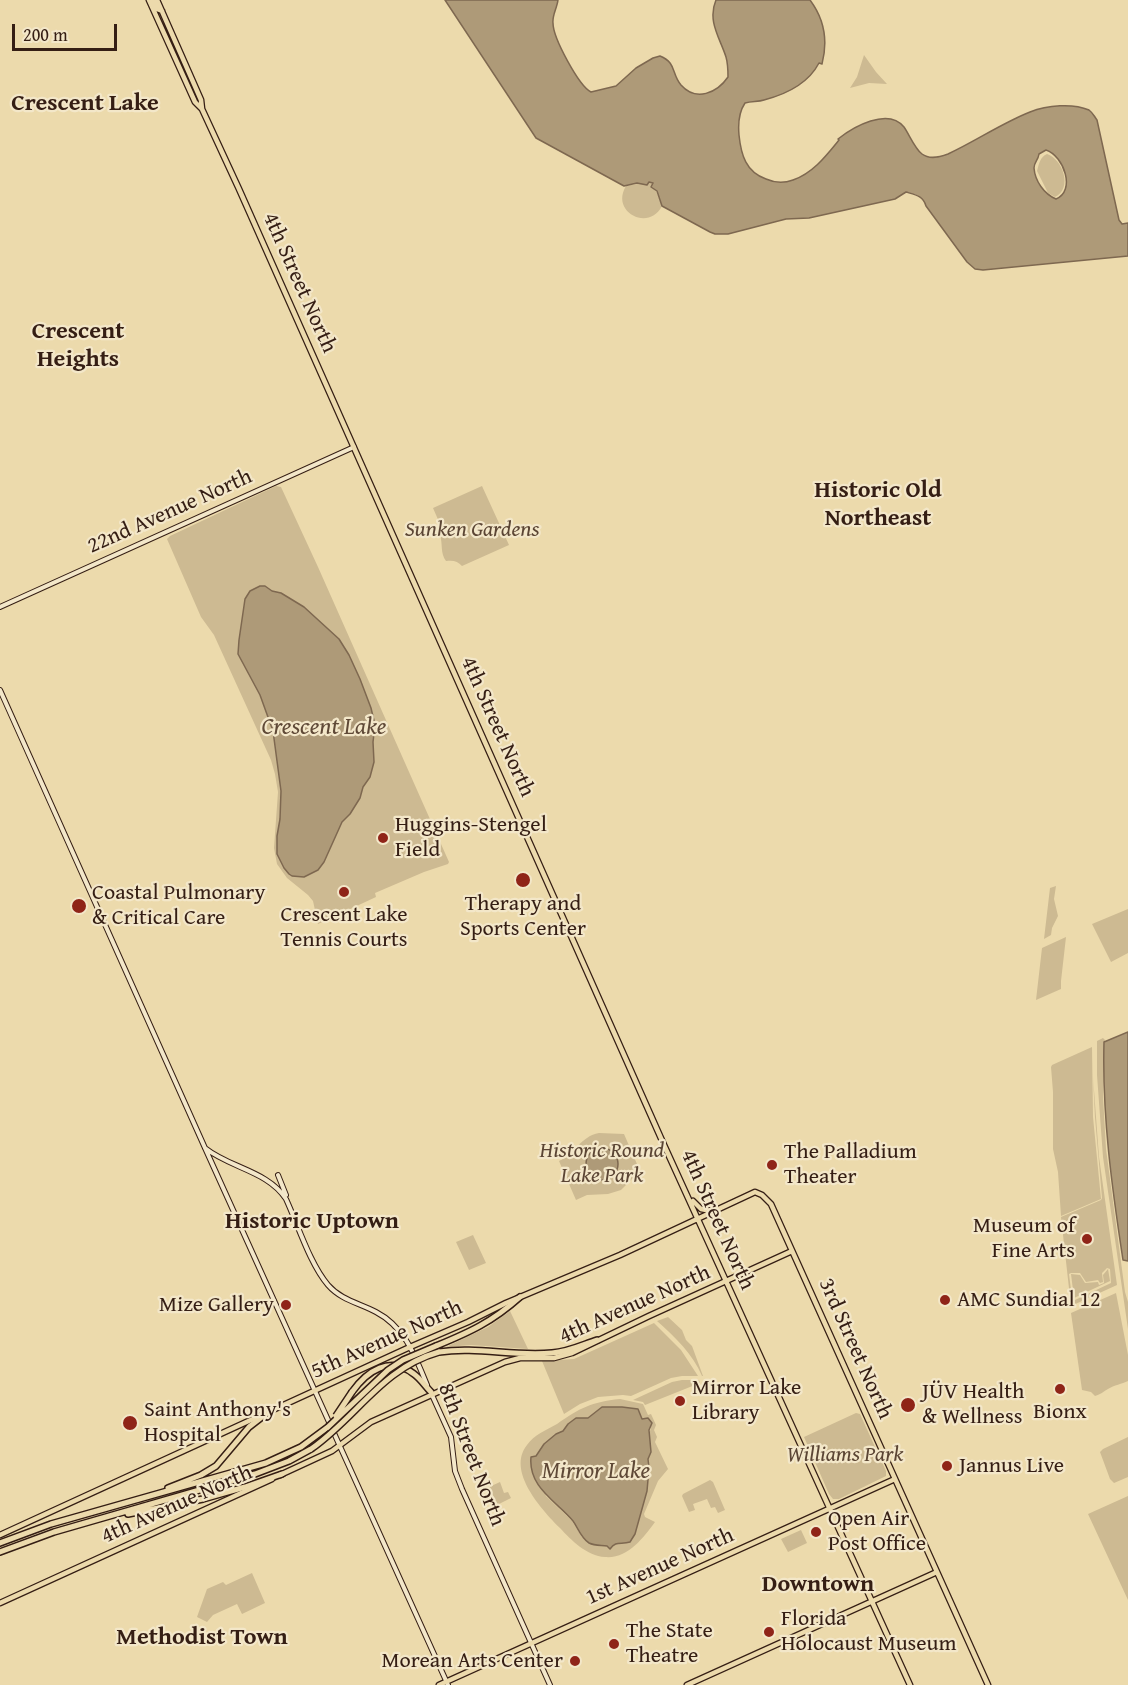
<!DOCTYPE html>
<html>
<head>
<meta charset="utf-8">
<style>
  body { margin:0 }
  #map { position:relative; width:1128px; height:1685px; overflow:hidden; background:#ecdaac; font-family:"Gentium Book Plus",serif }
  canvas { display:block }
  .scale { position:absolute; left:12px; top:24px; width:105px; height:27px; box-sizing:border-box; border:3px solid #351e14; border-top:0; padding-left:8px; font-size:18px; line-height:21px; white-space:nowrap; color:#351e14; -webkit-text-stroke:4px #f3e7c9; paint-order:stroke }
</style>
</head>
<body>
<div id="map">
<canvas width="1128" height="1685"></canvas>
<div class="scale">200 m</div>
</div>
<script>
const ctx = document.querySelector('canvas').getContext('2d');
ctx.lineJoin = 'round';
function paint(path, color) { ctx.fillStyle = color; ctx.fill(path, 'evenodd'); }
function stroke(path, color, width, dash) { ctx.strokeStyle = color; ctx.lineWidth = width; ctx.lineCap = dash ? 'butt' : 'round'; ctx.setLineDash(dash || []); ctx.stroke(path); }
function drawText(font, color, halo, rows, align = 'center') {
  ctx.font = font + ' "Gentium Book Plus",serif'; ctx.lineWidth = 4.5; ctx.setLineDash([]); ctx.textBaseline = 'middle'; ctx.strokeStyle = halo; ctx.fillStyle = color; for (const [text, x, y, turn = 0] of rows) {
    ctx.save(); ctx.translate(x, y); ctx.rotate((+turn || 0) * Math.PI / 180); ctx.textAlign = isNaN(turn) ? turn : align; if (halo) ctx.strokeText(text, 0, 0); ctx.fillText(text, 0, 0); ctx.restore();
  }
}
paint(new Path2D(`
  M864 55 876 72 887 84 869 83 850 88 857 77Z
  M1047 154C1063 159 1073 189 1055 197L1048 193 1037 171C1039 164 1040 157 1047 154Z
  M649 182 653 183 662 206C649 232 610 212 626 186Z
  M276 486 281 487 318 567 449 862 448 864 424 872 375 893 376 897 318 924 313 901 308 895 287 878 277 864 274 848 278 792 275 774 271 760 214 635 201 617 167 539 170 536Z
  M482 486 509 545 462 566C458 561 453 560 446 561 440 553 443 544 440 535L443 531 433 508Z
  M1056 886 1054 899 1058 916 1052 928 1051 935 1044 939 1050 888Z
  M1128 909V953L1111 962 1092 924Z
  M1066 937 1061 981V989L1036 1000 1042 948Z
  M1103 1038 1105 1040 1103 1096 1106 1149 1125 1292 1128 1302V1329L1103 1157 1097 1075V1041Z
  M1092 1047 1093 1117 1101 1199 1061 1216 1058 1172 1053 1149V1092L1051 1067 1052 1065Z
  M1093 1077 1099 1157 1117 1285 1071 1306 1061 1217 1101 1200 1102 1198 1095 1117ZM1107 1268 1110 1269 1111 1283 1075 1300 1072 1298 1069 1274 1071 1273H1080L1086 1282 1098 1280 1100 1283 1103 1282 1102 1273Z
  M599 1133 624 1134 640 1171 621 1190 608 1194 587 1195 576 1200 559 1161C575 1154 581 1136 599 1133Z
  M473 1235 486 1263 469 1270 456 1242Z
  M1108 1269 1110 1281 1074 1298 1071 1274 1080 1275 1085 1283 1098 1282 1099 1285 1104 1283 1103 1275Z
  M1116 1293 1128 1355V1381C1122 1384 1114 1385 1108 1389 1103 1392 1101 1394 1095 1396L1091 1392 1082 1390 1071 1313Z
  M510 1311 528 1349 471 1345 446 1347 488 1327Z
  M668 1317 682 1330 686 1340 692 1346 703 1376H702C693 1354 675 1337 657 1321Z
  M654 1323 681 1350 698 1376H682L671 1378 631 1396 623 1395 598 1397 580 1404 564 1414 542 1361 574 1359Z
  M682 1380H699L700 1383 645 1405 643 1402 633 1400 672 1382Z
  M620 1399 643 1404 648 1415 651 1414 656 1425 654 1430 657 1437 655 1442 668 1469 658 1481 644 1514 645 1517 655 1522C643 1538 628 1559 605 1557 587 1556 571 1540 560 1528 542 1510 506 1471 527 1445 534 1435 546 1430 557 1424 580 1408 591 1402 620 1399ZM602 1407H622L638 1409 642 1419H644L651 1428 649 1434 651 1452 648 1459 649 1468 647 1491 635 1534 632 1540 626 1543C618 1542 615 1543 610 1549L605 1545 600 1546 589 1543 582 1537 572 1521 546 1496 533 1456H536L544 1444 556 1434 563 1431 568 1424 577 1418H588Z
  M856 1413 860 1414 886 1471V1476L839 1499H833L829 1494 804 1437Z
  M1128 1437V1477L1114 1483 1110 1479 1100 1452 1103 1449Z
  M710 1480 713 1482 725 1510 718 1513 715 1507 711 1508 707 1499 693 1504 695 1510 689 1512 682 1496 683 1494Z
  M500 1482 504 1493 508 1492 511 1498 497 1505 489 1487Z
  M1128 1496V1600L1088 1514Z
  M801 1530 807 1543 788 1552 781 1539Z
  M252 1573 265 1603 242 1614 237 1604 213 1615 207 1622 197 1617 207 1589 223 1582 226 1585Z`), '#cdba92');
const water = new Path2D(`
  M445 0H558C557 8 552 16 553 23 553 38 579 86 591 92L616 86 636 68 653 58 660 56C677 63 671 73 681 85 696 102 717 93 728 77 728 70 728 64 726 57 720 38 707 21 716 0H810C825 20 828 41 822 64L819 63C808 84 787 94 764 100 758 102 752 101 745 103 739 112 738 124 739 135 741 155 746 172 766 179 775 183 785 183 793 180 813 173 826 156 839 140L838 139C853 127 888 107 904 127 909 134 915 149 922 154 930 160 940 157 948 154 976 141 1002 123 1030 112 1047 105 1073 103 1089 110 1093 113 1094 116 1097 120L1119 220 1122 224 1128 223V256L983 270 975 269 967 262 926 206C923 196 916 195 906 192L895 199 809 218 786 219 728 234H715L710 232 662 206 657 191 651 187 653 183 649 182 647 185 637 183 624 186 536 138ZM1046 150C1064 156 1076 191 1056 199 1044 194 1035 181 1034 168 1034 162 1038 161 1039 154Z
  M260 586H265L272 591 281 593 304 607 339 639 349 655 360 679 371 708 375 725 373 742 374 762 370 777 363 787 360 798 350 814 342 822 324 862 318 870 304 877 292 876 289 874 284 868 277 854V836L280 819 281 791 273 731 260 695 238 654 239 640 245 599 250 591Z
  M1128 1032V1261L1123 1260C1112 1188 1102 1116 1104 1042Z
  M586 1164a16 16 0 1 1 32 0a16 16 0 1 1-32 0Z
  M602 1407H622L638 1409 642 1419 648 1418 652 1423 649 1430 651 1452 648 1459 649 1468 647 1491 635 1534 630 1542C621 1545 616 1540 610 1549L607 1546C602 1545 595 1546 589 1543 581 1538 578 1528 573 1521 556 1501 528 1487 531 1457L536 1456 544 1444 556 1434 563 1431 568 1424 576 1418H588Z`);
paint(water, '#ae9a78');
stroke(water, '#7e6850', 1.5);
const secondary = new Path2D(`
  M0 607 354 447
  M0 690 205 1148 448 1685
  M205 1148C230 1168 268 1171 286 1199 298 1225 310 1264 328 1285 341 1300 359 1303 376 1312 405 1327 415 1356 427 1385
  M278 1175 286 1195
  M432 1395 451 1437 455 1471 462 1489 550 1685`);
const primary = new Path2D(`
  M149 0 195 102 202 109 239 189 664 1145 910 1685
  M153 0 157 9 162 11
  M157 0 194 84 201 100 202 109
  M693 1201 701 1209 711 1211
  M280 1475 332 1451 371 1422 505 1362 520 1358H554L572 1353 649 1316 792 1251
  M0 1535 410 1347 468 1322 506 1303 620 1255 755 1192 762 1195 771 1204 988 1685
  M0 1603 272 1479
  M439 1685 895 1479
  M687 1685 937 1572`);
const motorway = new Path2D(`
  M436 1346C470 1332 492 1322 520 1297
  M439 1352C477 1346 514 1357 552 1353 568 1352 582 1345 597 1340
  M352 1392C367 1371 390 1355 414 1374 421 1379 425 1386 431 1392
  M168 1488 201 1475 216 1466 249 1427 267 1413
  M128 1514 203 1499 245 1487 282 1474
  M0 1543 51 1524 266 1463 301 1447 328 1427
  M0 1552 54 1532 255 1474 289 1461 311 1449`);
stroke(secondary, '#351e14', 6);
stroke(primary, '#351e14', 7);
stroke(motorway, '#351e14', 8);
stroke(secondary, '#f3e7c9', 4);
stroke(primary, '#ecdaac', 4.5);
stroke(motorway, '#ecdaac', 5);
const motorwayBridge = new Path2D(`
  M336 1416 352 1392
  M328 1427 388 1370 403 1360 436 1346
  M311 1449C357 1417 382 1368 439 1352`);
stroke(motorwayBridge, '#351e14', 8, []);
stroke(motorwayBridge, '#ecdaac', 5);
for (const [x, y, r, color] of [
  [383,838,6,"#8f2418"],
  [523,880,8,"#8f2418"],
  [344,892,6,"#8f2418"],
  [79,906,8,"#8f2418"],
  [772,1165,6,"#8f2418"],
  [1087,1239,6,"#8f2418"],
  [945,1300,6,"#8f2418"],
  [286,1305,6,"#8f2418"],
  [1060,1389,6,"#8f2418"],
  [680,1401,6,"#8f2418"],
  [908,1405,8,"#8f2418"],
  [130,1423,8,"#8f2418"],
  [947,1466,6,"#8f2418"],
  [816,1532,6,"#8f2418"],
  [769,1632,6,"#8f2418"],
  [614,1644,6,"#8f2418"],
  [575,1661,6,"#8f2418"]
]) { const dot = new Path2D(); dot.arc(x, y, r, 0, 2 * Math.PI); ctx.fillStyle = color; ctx.fill(dot); stroke(dot, '#f3e7c9', 2); }
drawText('22px', '#351e14', '#f3e7c9', [
  ["4th Street North",299,283,66],
  ["22nd Avenue North",170,512,-24],
  ["4th Street North",497,727,66],
  ["4th Street North",717,1220,66],
  ["4th Avenue North",635,1305,-24],
  ["5th Avenue North",387,1340,-24],
  ["3rd Street North",855,1349,66],
  ["8th Street North",471,1455,69],
  ["4th Avenue North",177,1505,-24],
  ["1st Avenue North",660,1567,-24]
]);
drawText('italic 22px', '#5b4534', '#f3e7c9', [
  ["Sunken Gardens",472,530],
  ["Historic Round",602,1151],
  ["Lake Park",602,1176],
  ["Williams Park",845,1455]
]);
drawText('22px', '#351e14', '#f3e7c9', [
  ["Huggins-Stengel",395,825],
  ["Field",395,850],
  ["Coastal Pulmonary",92,893],
  ["& Critical Care",92,918],
  ["Therapy and",523,904,"center"],
  ["Sports Center",523,929,"center"],
  ["Crescent Lake",344,915,"center"],
  ["Tennis Courts",344,940,"center"],
  ["The Palladium",784,1152],
  ["Theater",784,1177],
  ["Museum of",1075,1226,"right"],
  ["Fine Arts",1075,1251,"right"],
  ["AMC Sundial 12",957,1300],
  ["Mize Gallery",274,1305,"right"],
  ["Mirror Lake",692,1388],
  ["Library",692,1413],
  ["JÜV Health",922,1392],
  ["& Wellness",922,1417],
  ["Saint Anthony's",144,1410],
  ["Hospital",144,1435],
  ["Bionx",1060,1412,"center"],
  ["Jannus Live",959,1466],
  ["Open Air",828,1519],
  ["Post Office",828,1544],
  ["Florida",781,1619],
  ["Holocaust Museum",781,1644],
  ["The State",626,1631],
  ["Theatre",626,1656],
  ["Morean Arts Center",563,1661,"right"]
], 'left');
drawText('bold 24px', '#351e14', '#f3e7c9', [
  ["Crescent Lake",85,104],
  ["Crescent",78,332],
  ["Heights",78,360],
  ["Historic Old",878,491],
  ["Northeast",878,519],
  ["Historic Uptown",312,1222],
  ["Downtown",818,1585],
  ["Methodist Town",202,1638]
]);
drawText('italic 24px', '#5f4937', '#f3e7c9', [
  ["Crescent Lake",324,728],
  ["Mirror Lake",596,1472]
]);
</script>
</body>
</html>
